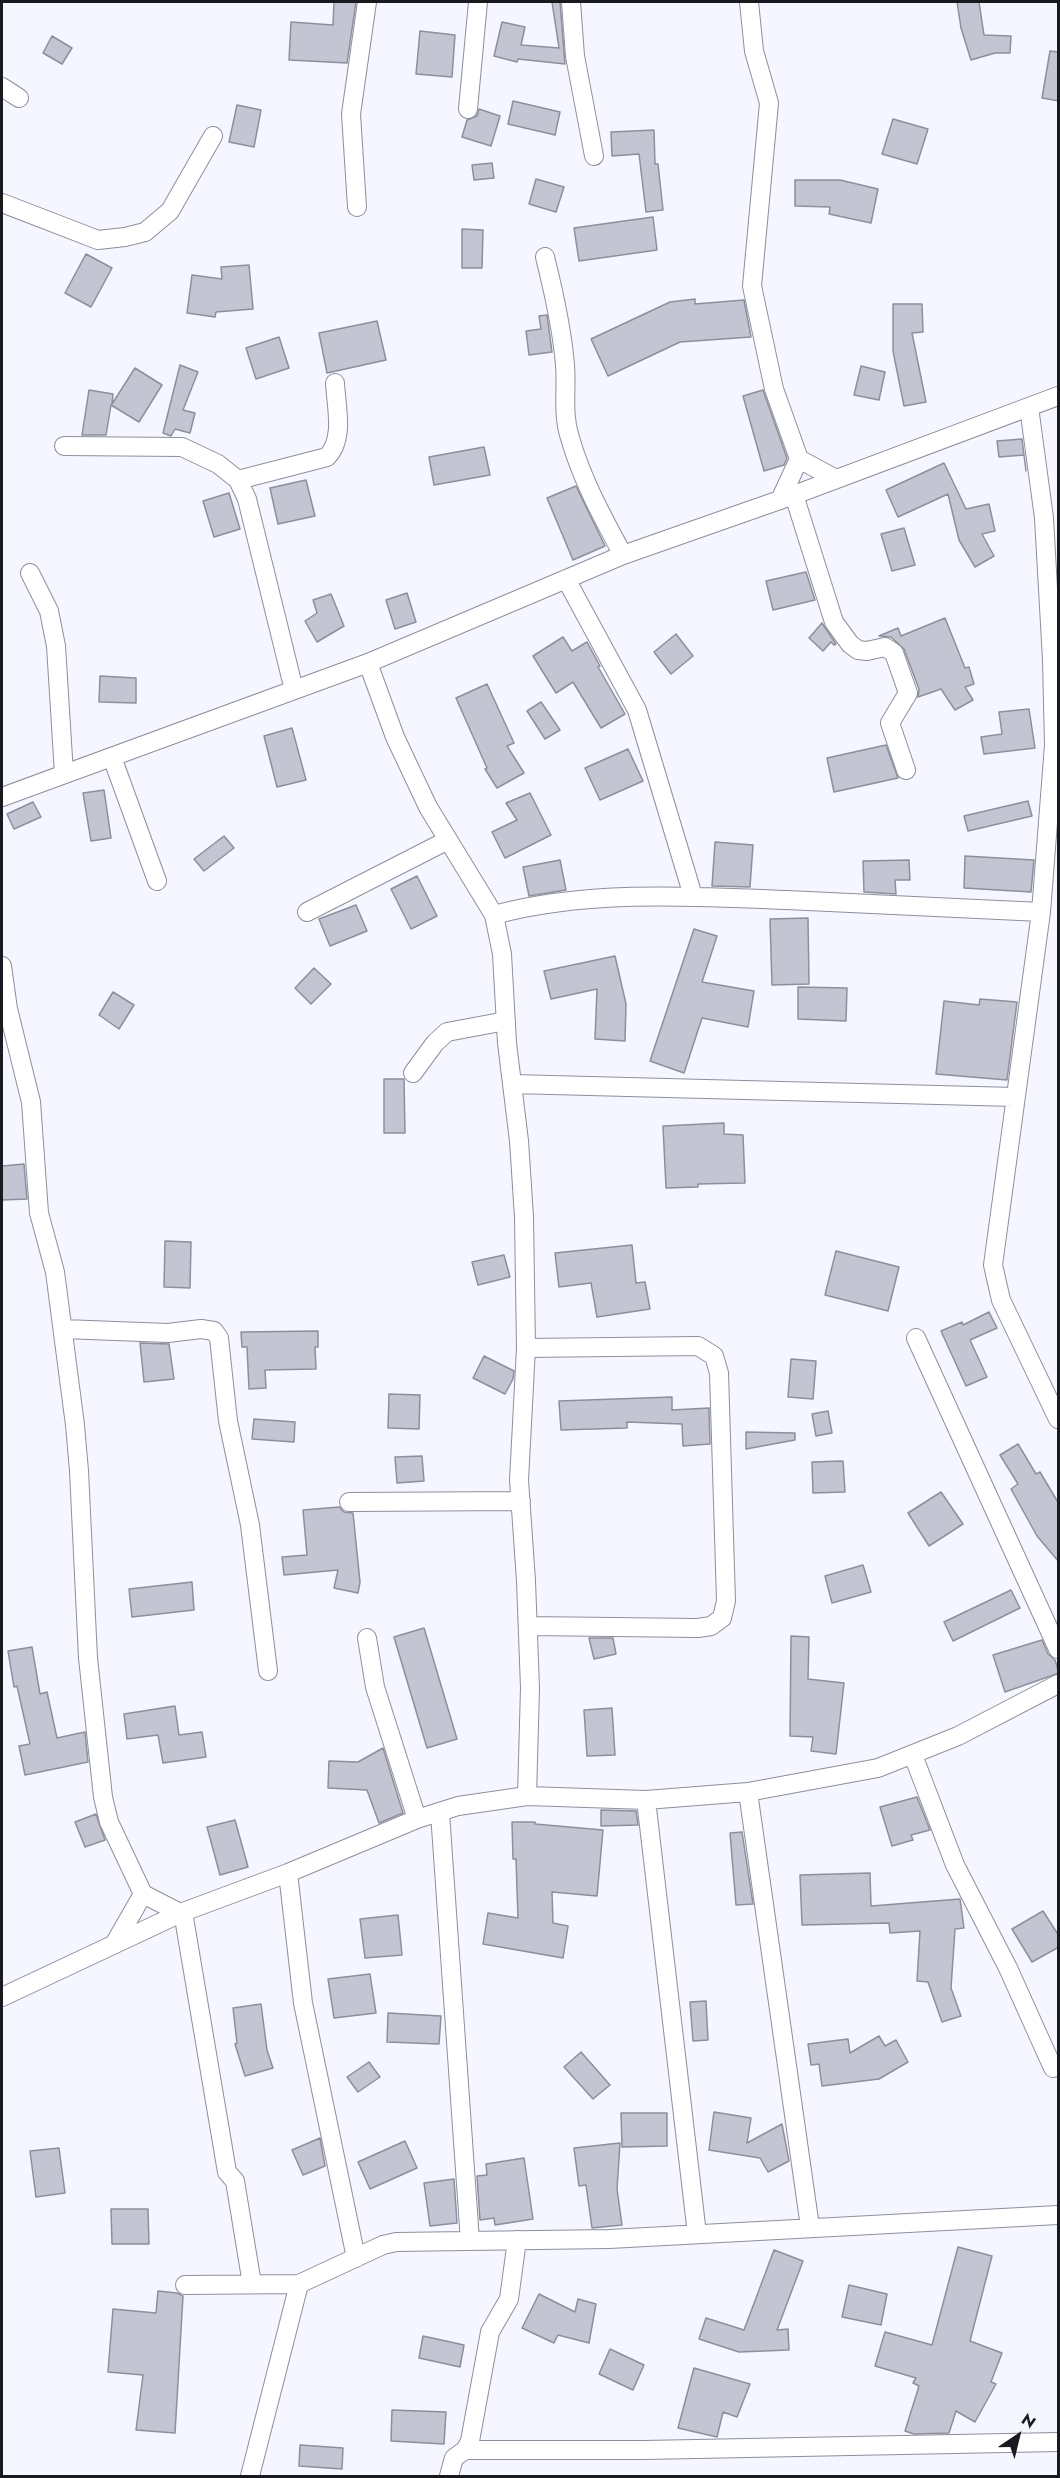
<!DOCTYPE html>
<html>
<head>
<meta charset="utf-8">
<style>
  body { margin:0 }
  #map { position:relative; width:1060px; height:2478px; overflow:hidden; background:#f5f6ff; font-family:Jost,sans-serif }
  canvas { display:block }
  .frame { position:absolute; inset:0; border:3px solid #191a1f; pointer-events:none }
  .north { position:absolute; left:988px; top:2406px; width:60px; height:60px; -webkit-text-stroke:4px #f5f6ff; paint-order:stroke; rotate:35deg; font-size:16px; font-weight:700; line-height:24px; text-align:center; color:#191a1f }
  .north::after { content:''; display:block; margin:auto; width:21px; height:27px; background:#191a1f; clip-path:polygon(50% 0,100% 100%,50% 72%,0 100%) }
</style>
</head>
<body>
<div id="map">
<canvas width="1060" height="2478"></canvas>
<div class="frame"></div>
<div class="north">N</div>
</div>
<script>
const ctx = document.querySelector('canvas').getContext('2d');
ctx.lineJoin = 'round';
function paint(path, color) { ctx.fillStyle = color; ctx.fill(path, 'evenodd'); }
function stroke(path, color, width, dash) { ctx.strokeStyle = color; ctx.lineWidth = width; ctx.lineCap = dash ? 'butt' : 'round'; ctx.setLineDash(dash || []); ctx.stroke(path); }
const building = new Path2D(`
  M334 2H356L347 63 289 60 291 22 333 25Z
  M552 2H560L565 64 518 59 517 62 494 56 502 22 525 27 521 45 559 48Z
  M957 2H979L984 35 1011 36 1010 53H995L971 60 961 28Z
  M420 31 455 35 452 77 416 74Z
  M52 36 72 48 62 64 43 53Z
  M1050 51 1059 52V101L1042 98Z
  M513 101 560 112 555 135 508 124Z
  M237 105 261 110 254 147 229 142Z
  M479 109 500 116 491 146 462 137 467 120 477 116Z
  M893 119 928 129 917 164 882 154Z
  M654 130 655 164H658L663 210 646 212 639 154 612 156 611 132Z
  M492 163 494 178 474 180 472 165Z
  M536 179 564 187 556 212 529 204Z
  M795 180H840L878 189 871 223 829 214 830 207 795 206Z
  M653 217 657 250 579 261 574 228Z
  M462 229 483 230 482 268H462Z
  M86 254 112 268 91 307 65 293Z
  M249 265 253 309 216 312 215 317 187 313 192 275 222 279 221 267Z
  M695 299V304L744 300 751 337 680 342 608 376 591 339 670 302Z
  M893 304H922L923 332 912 333 926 402 904 406 893 351Z
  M547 315 552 352 529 355 526 331 541 329 539 316Z
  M377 321 386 360 327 373 319 333Z
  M279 337 289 368 256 379 246 348Z
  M180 365 198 372 183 410 195 413 190 433 175 429 171 436 163 433Z
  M861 366 885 372 879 400 854 395Z
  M135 368 162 385 139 422 111 405 106 435H82L89 390 113 394 112 404Z
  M763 390 787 458 784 465 764 471 743 396Z
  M1022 439 1026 471 1024 455 999 457 997 441Z
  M484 447 490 475 434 485 429 457Z
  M944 463 966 509 989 504 995 531 982 534 994 556 975 567 959 540 948 494 898 517 886 490Z
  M306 480 315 516 278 524 270 488Z
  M576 486 605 546 573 560 547 498Z
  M229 493 240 529 214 537 203 501Z
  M904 528 915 565 892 571 881 534Z
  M806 572 815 600 773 610 766 581Z
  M407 593 416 622 395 629 386 600Z
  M331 594 344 626 317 642 305 621 317 613 313 600Z
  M945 618 965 668 969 667 974 684 965 687 973 700 955 710 941 689 918 697 919 689 904 649 891 637 879 636 898 628 901 636Z
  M822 623 836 644 834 645 831 642 823 651 809 638Z
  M676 634 693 656 671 674 654 652Z
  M563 637 572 651 587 642 600 666 598 667 625 714 601 728 573 682 556 693 533 656Z
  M100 676 136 678V703L99 702Z
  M487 684 514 743 507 746 524 773 497 788 485 769 487 768 456 698Z
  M541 702 560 730 545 739 527 711Z
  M1029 709 1035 748 984 754 981 737 1002 734 999 712Z
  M292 728 306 780 277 787 264 736Z
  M886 745 898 778 834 792 827 758Z
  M628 749 643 781 600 800 585 768Z
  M104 790 111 838 91 841 83 793Z
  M530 793 551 835 505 858 492 832 517 820 506 803Z
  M1028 801 1032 816 968 831 964 816Z
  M33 802 41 817 14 829 7 814Z
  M224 836 234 848 204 871 194 859Z
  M715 842 753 845 750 887 712 886Z
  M965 856 1034 860 1031 892 964 888Z
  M560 860 566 890 529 896 523 867Z
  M909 860 910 880H895L896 894 864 892 863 861Z
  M417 876 437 916 411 929 391 889Z
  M356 905 367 931 330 946 319 919Z
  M808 918 809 984 772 985 770 919Z
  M694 929 717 936 702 982 754 991 748 1027 702 1018 684 1073 650 1061Z
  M615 956 626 1004 625 1041 595 1039 597 989 551 999 544 971Z
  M314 968 331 984 311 1004 295 988Z
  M798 987 847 988 846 1021 798 1019Z
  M113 992 134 1005 119 1029 99 1015Z
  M980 999 1017 1002 1007 1080 936 1074 944 1001 979 1005Z
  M384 1079H404L405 1133H384Z
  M724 1123V1134L743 1135 745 1183 698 1184V1187L666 1188 663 1126Z
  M24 1164 27 1199 2 1200V1166Z
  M165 1241 191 1242 190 1288 164 1287Z
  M632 1245 636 1283 645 1282 650 1309 597 1317 591 1283 559 1287 555 1253Z
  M836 1251 899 1267 888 1311 825 1295Z
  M504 1255 510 1277 478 1285 472 1262Z
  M989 1312 997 1328 970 1340 987 1377 966 1386 941 1331 962 1322 963 1325Z
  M318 1331V1347H315L316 1369 265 1370 266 1388 249 1389 247 1347H242L241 1332Z
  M140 1343 169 1344 174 1379 144 1382Z
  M484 1356 514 1371 513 1379 505 1394 473 1378Z
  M791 1359 816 1361 813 1399 788 1397Z
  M389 1394 420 1395 419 1429 388 1428Z
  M672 1397V1410L709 1408 710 1444 683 1446 682 1424 627 1422V1428L561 1430 559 1401Z
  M828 1411 832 1433 816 1436 812 1414Z
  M254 1419 295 1422 294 1442 252 1439Z
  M746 1432 795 1433V1440L746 1449Z
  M1018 1444 1036 1474 1040 1472 1059 1504V1562L1037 1536 1011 1489 1018 1484 1000 1455Z
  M422 1456 424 1481 397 1483 395 1457Z
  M843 1461 845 1492 813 1493 812 1462Z
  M941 1492 963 1524 929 1546 908 1513Z
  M339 1507 344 1512 353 1513 360 1582 358 1593 334 1588 338 1570 284 1575 282 1557 307 1555 303 1510Z
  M863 1565 871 1592 832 1603 825 1576Z
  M192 1582 194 1610 132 1617 129 1589Z
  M1011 1590 1020 1608 953 1641 944 1622Z
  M424 1628 457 1739 427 1748 394 1637Z
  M791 1636 809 1637 808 1679 844 1683 836 1754 811 1751 813 1737 790 1736Z
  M589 1638H613L616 1654 594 1659Z
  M1042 1640 1048 1654 1055 1660 1059 1673 1005 1692 993 1655Z
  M32 1647 40 1694 47 1692 57 1738 85 1732 88 1762 25 1775 19 1746 30 1744 17 1686 14 1687 8 1651Z
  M175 1706 179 1735 202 1732 206 1757 163 1763 158 1735 127 1739 124 1714Z
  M612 1708 615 1755 587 1756 584 1710Z
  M383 1748 403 1813 379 1823 367 1790 328 1788 329 1761 358 1762Z
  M917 1797 930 1830 911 1835 913 1840 892 1846 880 1807Z
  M601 1810 636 1811 638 1825 601 1826Z
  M96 1814 105 1840 85 1847 75 1822Z
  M235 1820 248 1867 220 1875 207 1827Z
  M512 1822H535V1824L603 1830 597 1896 552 1892 553 1923 568 1926 563 1958 483 1944 488 1913 518 1918 516 1859H513Z
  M742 1832 753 1904 736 1905 730 1833Z
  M870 1873 871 1906 960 1899 964 1928 955 1929 951 1988 961 2016 942 2022 928 1982 917 1981 920 1931 890 1933 889 1923 802 1925 800 1875Z
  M1043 1911 1059 1936V1947L1032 1962 1012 1929Z
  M398 1915 402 1955 365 1958 360 1919Z
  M370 1974 376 2013 334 2018 328 1979Z
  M706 2001 708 2040 693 2041 690 2002Z
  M261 2004 267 2050 273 2068 245 2076 235 2044 237 2043 233 2008Z
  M388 2013 441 2016 439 2044 387 2042Z
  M879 2036 885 2046 896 2040 908 2062 879 2079 822 2086 819 2064 811 2065 808 2044 848 2039 850 2053Z
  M581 2052 610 2085 593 2099 564 2067Z
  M369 2062 380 2077 358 2092 347 2077Z
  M714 2112 751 2118 747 2143 782 2124 789 2161 768 2172 760 2158 709 2150Z
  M621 2113H667V2146L622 2147Z
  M320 2138 325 2166 303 2175 292 2150Z
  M405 2141 417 2168 370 2189 358 2162Z
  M620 2143 617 2189 622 2225 592 2228 586 2185 579 2186 574 2148Z
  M59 2148 65 2193 36 2197 30 2151Z
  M524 2158 533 2219 495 2225 494 2218 480 2220 477 2176 487 2175 486 2164Z
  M454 2179 457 2223 430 2226 424 2183Z
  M111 2209H148L149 2244H112Z
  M958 2247 992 2256 970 2341 1002 2353 991 2382 996 2384 975 2422 956 2411 949 2433 914 2434 905 2431 919 2386 913 2383 916 2378 875 2366 885 2332 932 2345Z
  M774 2250 803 2261 777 2330 788 2329 789 2350 739 2352 699 2339 706 2318 744 2330Z
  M849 2285 887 2294 881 2325 842 2317Z
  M158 2291 177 2293 183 2296 175 2433 136 2430 143 2375 108 2372 113 2309 156 2313Z
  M539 2294 575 2312 578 2299 596 2304 589 2343 558 2335 554 2343 522 2328Z
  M423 2336 464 2345 460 2367 419 2358Z
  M610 2349 644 2365 633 2390 599 2374Z
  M694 2368 750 2384 737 2417 723 2412 717 2437 678 2428Z
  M392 2410 446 2412 444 2444 391 2441Z
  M300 2445 343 2448 342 2469 299 2466Z`);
paint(building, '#c3c5d3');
stroke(building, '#8d8f9c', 1.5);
const minor = new Path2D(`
  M571 2 575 56 594 156
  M749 2 754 51 769 103 752 286 774 389 799 459 836 479
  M2 87 19 98
  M468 109 478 2
  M2 203 98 240 125 237 145 232 170 211 213 136
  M357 207 351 114 367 2
  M545 257C554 293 562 328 565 365 567 390 562 414 570 438 582 480 603 518 623 555
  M1029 407 1044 518 1052 660 1054 745 1041 912 993 1265 1001 1300 1058 1419
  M64 446 182 447 218 464 238 480 247 499 294 690
  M238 480 327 457C345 439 336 406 335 383
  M794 495 834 622 850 644 858 650 867 651 885 647 894 653 908 693 890 723 906 770
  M780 500 799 459
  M30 573 49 611 56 646 64 774
  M566 579 637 710 693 896
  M368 663 395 737 428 807 494 915 502 954 507 1043 519 1141 524 1217 526 1348 519 1480 526 1581 530 1688 527 1796
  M112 757 157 881
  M2 797 368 663 623 555 794 495 1058 396
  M307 912 448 840
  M494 915C586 890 692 896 787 900 872 904 957 908 1041 912
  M2 966 8 1009 31 1102 39 1213 55 1272 75 1425 79 1471 88 1658 103 1797 109 1822 143 1894 180 1913
  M413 1073 435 1043 447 1032 506 1021
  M512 1084 1015 1097
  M63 1329 168 1333 201 1329 214 1331 219 1338 228 1421 250 1525 268 1671
  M916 1338 1058 1649
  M526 1348 698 1346 714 1356 719 1373 726 1601 722 1618 711 1626 698 1628 528 1626
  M349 1502 521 1501
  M367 1638 375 1687 417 1819
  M913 1755 955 1865 1008 1968 1053 2068
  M748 1792 810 2227
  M646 1800 697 2234
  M440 1813 470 2241
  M288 1873 303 2003 356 2258
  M183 1912 227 2172 235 2181 252 2284
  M116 1941 143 1894
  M2 1997 183 1912 288 1873 417 1819 458 1806 527 1796 646 1800 748 1792 878 1768 958 1736 1058 1684
  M185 2285 299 2284 383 2245 396 2242 609 2239 1058 2215
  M465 2450 470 2441 490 2332 509 2299 517 2240
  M250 2476 299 2284
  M449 2476 454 2458 465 2450H644L1058 2442`);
stroke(minor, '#8d8f9c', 20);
stroke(minor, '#fff', 18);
</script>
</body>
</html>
